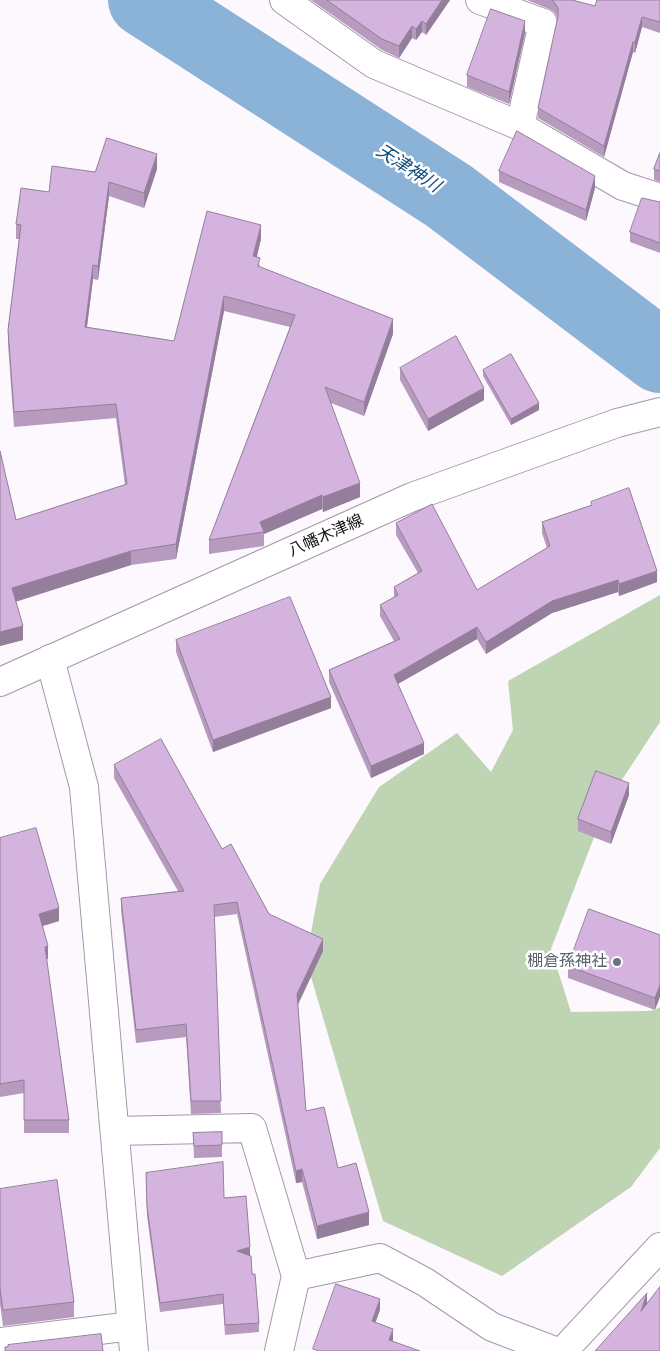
<!DOCTYPE html>
<html>
<head>
<meta charset="utf-8">
<style>
  body { margin:0 }
  canvas { display:block; background:#fcf8fd }
</style>
</head>
<body>
<canvas width="660" height="1351"></canvas>
<script>
const ctx = document.querySelector('canvas').getContext('2d');
ctx.lineJoin = 'round';
function paint(path, color) { ctx.fillStyle = color; ctx.fill(path, 'evenodd'); }
function stroke(path, color, width, dash) { ctx.strokeStyle = color; ctx.lineWidth = width; ctx.lineCap = dash ? 'butt' : 'round'; ctx.setLineDash(dash || []); ctx.stroke(path); }
function drawText(font, color, halo, rows, align = 'center') {
  ctx.font = font + ' "Archivo Narrow","Noto Sans JP",sans-serif'; ctx.lineWidth = 5; ctx.setLineDash([]); ctx.textBaseline = 'middle'; ctx.strokeStyle = halo; ctx.fillStyle = color; for (const [text, x, y, turn = 0] of rows) {
    ctx.save(); ctx.translate(x, y); ctx.rotate((+turn || 0) * Math.PI / 180); ctx.textAlign = isNaN(turn) ? turn : align; if (halo) ctx.strokeText(text, 0, 0); ctx.fillText(text, 0, 0); ctx.restore();
  }
}
paint(new Path2D(`
  M660 595V722L608 801 551 949 571 1012 646 1011 655 1010 660 1007V1148L631 1187 502 1276 383 1221 306 960 320 884 379 787 457 733 491 772 513 730 508 681Z`), '#bfd4b3');
stroke(new Path2D(`
  M145 0 449 196 660 356`), '#8bb2d7', 74);
const minor = new Path2D(`
  M284 0 374 64 520 126 623 186 660 198
  M480 0 543 23 520 126
  M50 659 84 787 134 1351
  M115 1131 252 1128 296 1276
  M0 1342 132 1326
  M279 1351 296 1276 380 1258 425 1282 492 1327 555 1351
  M563 1351 660 1247`);
const major = new Path2D(`
  M0 682 412 497 617 423 660 412`);
stroke(minor, '#a696ab', 30);
stroke(major, '#a696ab', 30);
stroke(minor, '#fff', 28);
stroke(major, '#fff', 28);
paint(new Path2D(`
  M311 0H450L426 35 422 32 416 40 412 38 399 58 382 50Z
  M527 0H572L595 6 660 0V33L642 27 635 53 633 52 604 157 538 118V108L558 18 554 12 549 9Z
  M525 33 509 104 467 87V75Z
  M660 153V182L654 180V169Z
  M157 169 144 208 109 196 98 280 93 279 87 327 174 341 261 239 257 257 260 267 393 334 364 416 331 403 360 497 323 512 322 509 264 534V546L209 554V540L290 327 224 311 176 559 131 565 16 601 23 640 0 646V451L16 520 125 485 116 418 14 427 8 344V330L19 239H16V224L49 192 95 172Z
  M499 171 595 188 586 221 499 182Z
  M660 202V253L630 242V232Z
  M400 368 484 400 428 431 400 380Z
  M483 370 539 410 511 425 483 376Z
  M591 502 657 582 619 596 618 592 552 613 486 654 477 639 398 684 424 754 371 778 329 682V670L394 641 380 616V605L394 597V587L418 573 396 535V523L477 590 547 548 542 533V522L591 506Z
  M176 640 331 708 213 752 176 652Z
  M114 765 222 849 269 914 323 951 298 1005 306 1111 369 1225 317 1239 302 1182 296 1183 237 914 214 917 221 1113 191 1114 186 1037 136 1043 121 910V898L178 891 114 778Z
  M629 795 611 844 578 831V819Z
  M0 838 59 921 43 926 48 959H46L69 1120V1133H24V1093L0 1097Z
  M660 935 655 1010 568 978V966Z
  M222 1132V1157L194 1158 193 1133Z
  M146 1173 224 1198 250 1256 259 1323V1332L225 1335 223 1304 160 1312 147 1216Z
  M0 1189 74 1302V1317L3 1326 0 1304Z`), '#b69bbf');
paint(new Path2D(`
  M442 0H450L426 35V24Z
  M642 17V27L635 53V42Z
  M422 21V32L416 40V29Z
  M525 21V33L509 104V92Z
  M412 26V38L399 58V46Z
  M633 42V52L604 157V146Z
  M157 154V169L144 208V193Z
  M595 176V188L586 221V210Z
  M109 182V196L98 280V266Z
  M261 225V239L253 270V256Z
  M93 265V279L85 341V327Z
  M224 296V311L176 559V544Z
  M393 319V334L364 416V402Z
  M484 388V400L428 431V419Z
  M539 403V410L511 425V419Z
  M360 483V497L323 512V497Z
  M322 495V509L264 534 260 522Z
  M131 551V565L12 603V588Z
  M657 571V582L619 596V584Z
  M618 580V592L552 613 486 654V642L552 601Z
  M23 626V640L0 646V632Z
  M477 627V639L394 686V675Z
  M331 697V708L213 752V740Z
  M424 743V754L371 778V766Z
  M629 783V795L611 844V832Z
  M59 908V921L39 927V914Z
  M323 939V951L297 1006V994Z
  M48 946V959L45 960V947Z
  M660 985V997L655 1010V998Z
  M302 1169V1182L296 1183V1171Z
  M369 1212V1225L317 1239V1226Z
  M250 1247V1257L237 1251Z
  M647 1293V1304L641 1311Z
  M380 1299V1310L372 1332V1321Z
  M393 1329V1340L389 1351V1340Z`), '#947e9b');
const building = new Path2D(`
  M327 0H442L426 24 422 21 416 29 412 26 399 46 382 39Z
  M552 0H572L595 6 597 0H660V22L642 17 635 42H633L604 146 538 108 558 16V8L554 2Z
  M491 9 525 21 509 92 467 75Z
  M517 131 595 176 586 210 499 171Z
  M107 138 157 154 144 193 109 182 98 266 93 265 85 327 174 341 207 211 261 225 253 256 260 258 258 266 393 319 364 402 325 387 360 483 323 497 322 495 260 522 264 532 209 540 295 315 224 296 176 544 131 551 12 588 23 626 0 632V451L16 520 127 484 116 404 14 412 8 330 21 225 16 224 21 188 49 192 52 166 95 172Z
  M660 153V171L654 169Z
  M642 198 660 202V243L630 232Z
  M456 336 484 388 428 419 400 368Z
  M511 354 539 403 511 419 483 370Z
  M629 488 657 571 619 584 618 580 552 601 486 642 477 627 394 675 424 743 371 766 329 670 400 639 380 605 398 595 394 587 422 571 396 523 432 504 477 590 550 546 542 522 592 505 591 502Z
  M290 597 331 697 213 740 176 640Z
  M161 739 222 849 231 844 269 914 323 939 297 994 306 1111 324 1107 338 1168 356 1163 369 1212 317 1226 302 1169 296 1171 237 902 214 905 221 1101H191L186 1024 136 1030 121 898 184 891 114 765Z
  M596 771 629 783 611 832 578 819Z
  M36 828 59 908 39 914 48 946 45 947 69 1120H24V1080L0 1084V838Z
  M589 909 660 935V985L655 998 568 966Z
  M222 1132V1145L194 1146 193 1133Z
  M223 1162 224 1198 246 1196 250 1247 237 1251 251 1256 252 1274H255L259 1323 225 1325 223 1294 160 1303 147 1207 146 1173Z
  M57 1180 74 1302 3 1310 0 1288V1189Z
  M336 1284 380 1299 372 1321 393 1329 389 1340 420 1351H319L313 1349Z
  M660 1287V1351H595L647 1293 641 1311Z
  M101 1334 103 1351H5V1347H8V1345Z`);
paint(building, '#d4b4de');
stroke(building, '#947e9b', 1);
for (const [x, y, r, color] of [
  [617,962,5,"#6b7280"]
]) { const dot = new Path2D(); dot.arc(x, y, r, 0, 2 * Math.PI); ctx.fillStyle = color; ctx.fill(dot); stroke(dot, '#fff', 2); }
drawText('16px', '#161017', '#fff', [
  ["八幡木津線",326,536,-24]
]);
drawText('16px', '#5b616d', '#fff', [
  ["棚倉孫神社",607,962]
], 'right');
drawText('italic 18px', '#124e7d', '#fff', [
  ["天津神川",408,169,33]
]);
</script>
</body>
</html>
